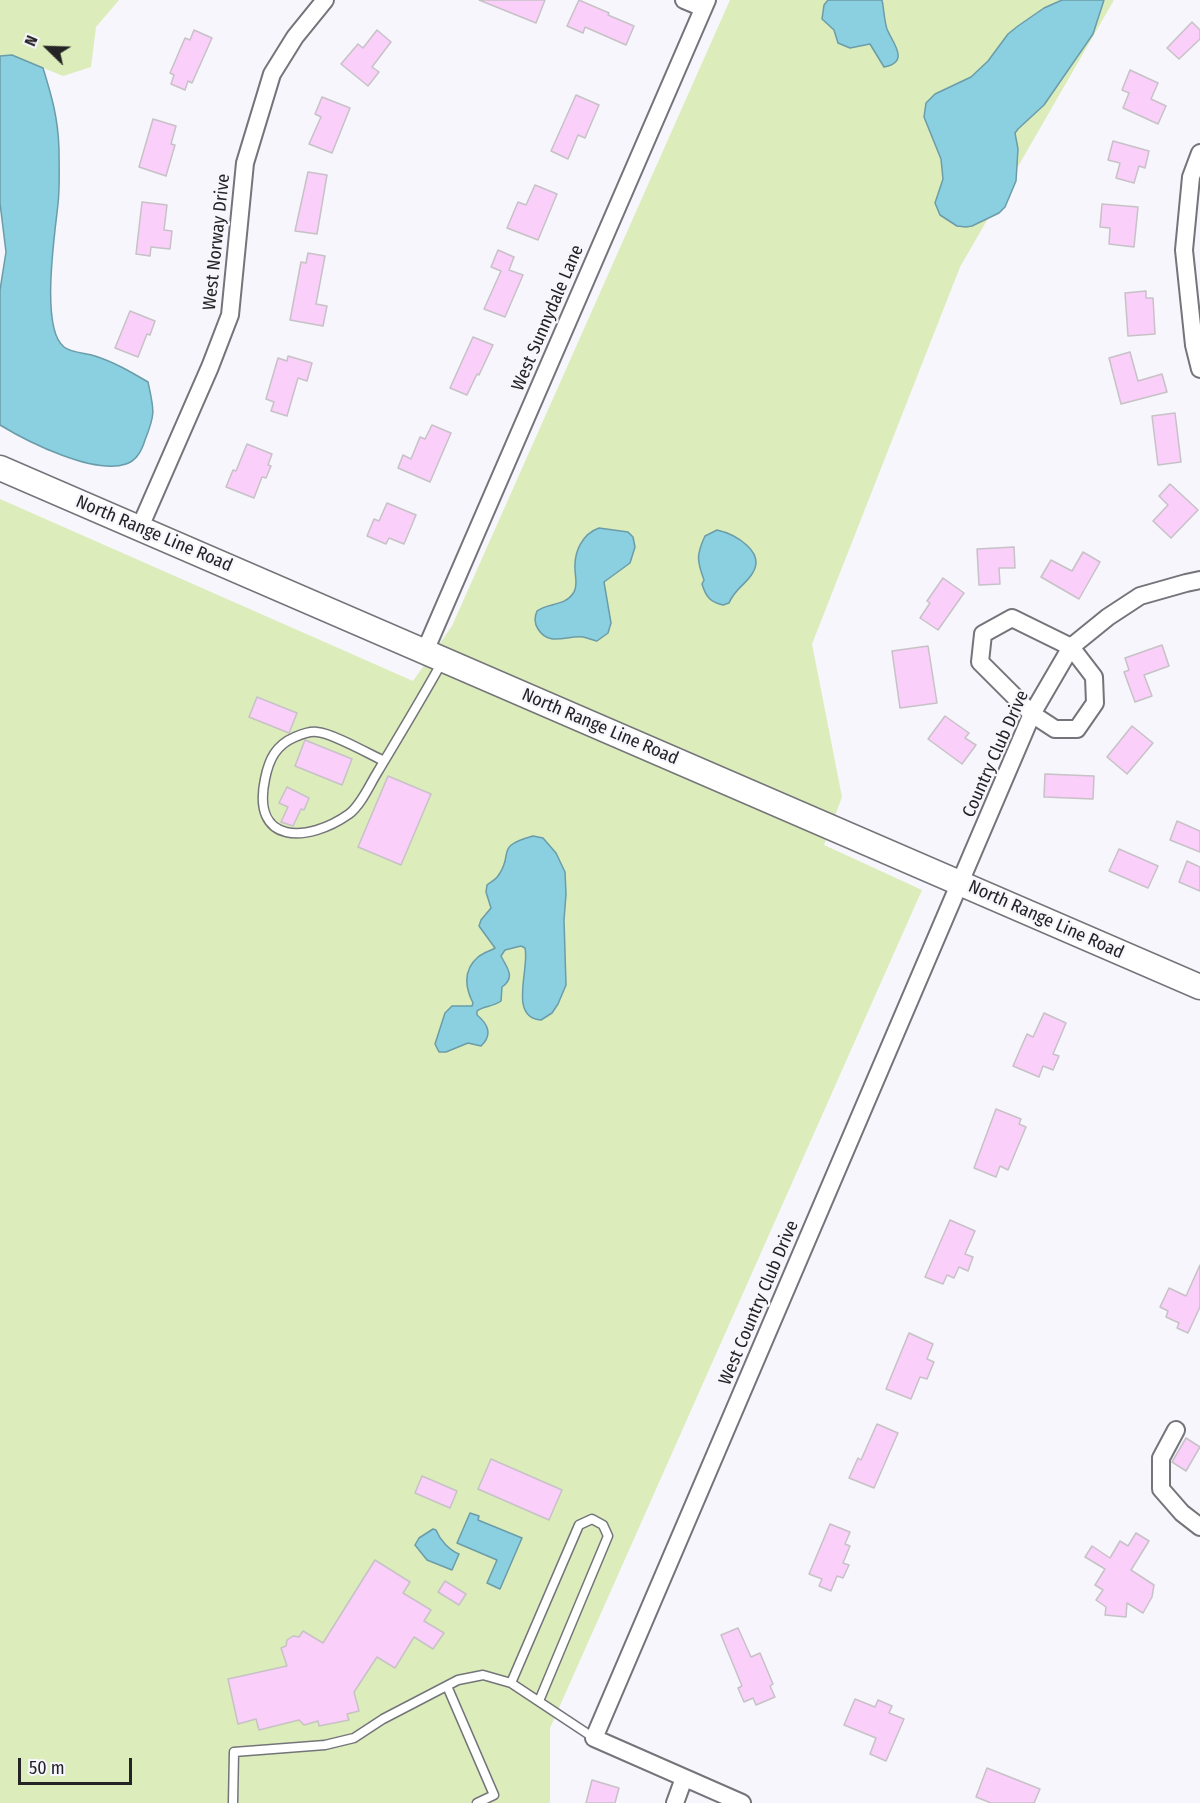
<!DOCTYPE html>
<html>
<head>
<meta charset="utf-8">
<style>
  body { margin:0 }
  #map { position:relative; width:1200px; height:1803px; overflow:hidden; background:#f6f6fc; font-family:"Fira Sans Condensed",sans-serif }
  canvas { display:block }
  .north { position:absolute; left:18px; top:18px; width:60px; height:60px; -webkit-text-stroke:4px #f6f6fc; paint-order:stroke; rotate:293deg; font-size:16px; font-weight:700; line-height:24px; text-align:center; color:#242426 }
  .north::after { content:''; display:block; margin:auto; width:21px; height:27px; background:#242426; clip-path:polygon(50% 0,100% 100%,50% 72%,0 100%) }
  .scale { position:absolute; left:18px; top:1758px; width:114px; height:27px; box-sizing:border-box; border:3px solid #242426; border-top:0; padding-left:8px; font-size:18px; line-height:21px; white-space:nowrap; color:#242426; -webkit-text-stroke:4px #f6f6fc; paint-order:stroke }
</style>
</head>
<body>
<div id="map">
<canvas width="1200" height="1803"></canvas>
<div class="north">N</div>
<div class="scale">50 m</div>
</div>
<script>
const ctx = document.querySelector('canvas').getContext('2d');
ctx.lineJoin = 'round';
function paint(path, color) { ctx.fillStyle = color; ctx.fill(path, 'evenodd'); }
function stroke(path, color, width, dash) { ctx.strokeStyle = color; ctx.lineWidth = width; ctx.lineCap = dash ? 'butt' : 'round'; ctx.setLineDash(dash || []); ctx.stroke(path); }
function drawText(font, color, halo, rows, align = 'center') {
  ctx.font = font + ' "Fira Sans Condensed",sans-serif'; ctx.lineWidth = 4.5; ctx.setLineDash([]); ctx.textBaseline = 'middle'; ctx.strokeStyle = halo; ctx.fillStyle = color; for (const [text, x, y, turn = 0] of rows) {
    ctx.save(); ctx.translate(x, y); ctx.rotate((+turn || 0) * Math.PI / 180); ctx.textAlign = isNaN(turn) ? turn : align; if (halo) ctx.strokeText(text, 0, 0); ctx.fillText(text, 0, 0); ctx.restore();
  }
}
paint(new Path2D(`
  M0 0H119L96 27 91 67 63 76 12 55 0 56Z
  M730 0H1114L960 267 812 644 842 797 824 845 922 890 550 1728V1803H0V499L413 681 452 626Z`), '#dcecba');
const water = new Path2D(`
  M828 0H882C884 9 884 20 887 29 892 42 911 62 884 67L870 44 850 48 838 43 834 30 822 19 824 5Z
  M1062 0H1104L1093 34 1044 105 1018 129 1015 133 1018 149 1016 181 1005 207 999 213 972 226 966 227 957 226 940 215 935 203 943 179 941 159 924 117 926 103 935 94 971 77 988 61 1008 34 1018 26 1044 8Z
  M12 55 43 68C52 97 58 118 59 149 59 167 60 186 58 204 55 233 40 329 64 347 72 353 86 353 95 356 114 362 131 372 148 382 154 410 156 413 145 440 142 450 136 461 126 464 94 475 28 442 0 425V290L6 252 0 203V56Z
  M599 528 628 532 633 537 635 547 630 563 604 582 611 623 608 633 597 641C592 640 588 638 583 637 567 635 549 647 538 629 534 623 534 618 537 611 549 602 565 607 574 592 578 585 575 577 575 569 574 552 582 534 599 528Z
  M717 530C735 534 767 552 752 574 745 585 734 590 729 603L723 605C710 602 706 597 702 584L704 580C697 561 696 555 705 536Z
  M533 836 543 838 556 853 565 872 566 894 564 920 566 985 558 1004 552 1013 541 1020C508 1018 530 968 525 948L521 946 505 950 501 956C507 968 516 977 502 987L501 1001C493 1007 483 1006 477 1011V1015C488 1024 493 1035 481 1046L468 1043 446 1052H439L435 1044 445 1013 452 1006H472L473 1003C465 987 463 970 478 957 483 953 490 951 495 948L479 926 481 920 491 908 486 892 487 885C491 882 495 880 498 876 515 853 493 847 533 836Z
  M470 1513 479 1516 478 1520 522 1538 500 1589 487 1583 497 1560 457 1543Z
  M433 1529 436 1530C440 1540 449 1550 459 1554L452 1570 427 1560 415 1545 419 1538Z`);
paint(water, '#8ad0e0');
stroke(water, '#6b9ca8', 1.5);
const building = new Path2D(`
  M479 0H545L536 23Z
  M579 0 609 13 608 15 634 26 626 45 585 27 583 33 567 26Z
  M1192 22 1200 30V39L1179 59 1167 48Z
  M194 30 212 38 192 83 188 81 185 90 171 84 174 75 170 73 185 38 190 40Z
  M377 30 391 42 372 67 379 72 368 86 341 64 358 44 363 48Z
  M1130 70 1158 83 1151 99 1166 106 1158 124 1123 108 1129 93 1122 90Z
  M576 95 599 105 585 138 578 135 568 159 551 151Z
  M322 97 350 108 332 153 309 144 321 117 315 114Z
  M153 119 176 126 171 144 175 145 166 176 139 167Z
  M1113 141 1149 151 1145 168 1139 166 1134 183 1116 178 1120 163 1108 160Z
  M308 172 327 175 317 234 295 231Z
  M535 185 557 194 538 240 507 228 518 202 526 205Z
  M142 202 167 205 164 230 172 231 170 249 151 247 150 256 136 254Z
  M1102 204 1138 207 1134 247 1109 244 1110 228 1100 227Z
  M498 250 514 257 509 270 523 275 505 317 484 309 501 271 491 267Z
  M308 253 325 256 316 304 327 306 323 326 290 320 301 262 306 263Z
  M1146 291V298H1153L1155 334 1128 336 1125 293Z
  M130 311 155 321 150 335 147 334 138 357 115 348Z
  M473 337 493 345 479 375 477 374 467 395 450 388Z
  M1130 352 1138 381 1162 374 1167 392 1121 404 1109 358Z
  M288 356 312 363 307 381 298 378 287 416 271 411 274 402 266 399 278 358 287 361Z
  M1175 413 1181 462 1158 465 1152 416Z
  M432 425 451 433 430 482 398 468 403 455 411 459 420 437 425 439Z
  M247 444 272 454 268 465 271 466 266 478 262 477 254 498 226 487 233 470 236 471Z
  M1170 484 1198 510 1171 538 1153 521 1168 505 1159 496Z
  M387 503 416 515 404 544 389 538 386 544 367 536 374 519 379 521Z
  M1014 547 1015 568H999L1000 584 979 585 977 549Z
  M1083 552 1100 562 1079 599 1041 577 1051 560 1072 571Z
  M943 578 964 593 938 630 920 618 930 603 927 601Z
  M1162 645 1169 666 1144 675 1152 696 1135 702 1124 672 1129 670 1125 658Z
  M928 646 937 703 900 708 892 651Z
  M257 697 297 713 289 733 249 717Z
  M945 716 969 733 965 738 976 745 962 764 928 739Z
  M1132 726 1153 743 1127 774 1107 757Z
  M305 740 352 759 342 785 295 766Z
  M1045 774 1094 776 1093 799 1044 797Z
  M388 776 431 794 401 865 358 847Z
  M287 787 309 798 304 810 301 809 293 826 281 822 288 807 279 803Z
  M1177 821 1200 831V852L1170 840Z
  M1119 849 1158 866 1148 888 1109 871Z
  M1187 861 1200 867V891L1179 882Z
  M1044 1013 1066 1023 1053 1054 1059 1056 1053 1070 1043 1066 1039 1077 1013 1066 1027 1034 1033 1037Z
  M996 1109 1021 1119 1019 1124 1026 1127 1008 1170 1000 1166 996 1177 974 1168Z
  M950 1220 975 1231 965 1254 973 1257 968 1271 959 1267 954 1278 947 1275 943 1284 925 1277Z
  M1200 1265V1307L1188 1333 1177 1328 1179 1323 1166 1317 1168 1311 1160 1307 1169 1288 1186 1296Z
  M909 1333 933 1344 927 1359 934 1362 927 1379 920 1377 911 1399 886 1389Z
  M877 1424 898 1433 874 1488 849 1478 858 1458 861 1460Z
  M1186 1438 1200 1447 1186 1471 1172 1462Z
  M491 1459 562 1490 549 1520 478 1489Z
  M422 1476 457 1491 450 1508 415 1493Z
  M830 1524 850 1532 845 1544 850 1546 843 1563 849 1565 843 1578 837 1576 831 1591 819 1586 822 1579 809 1574Z
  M1136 1533 1149 1541 1131 1570 1154 1585 1152 1597 1143 1613 1127 1603 1126 1617 1105 1615 1106 1607 1096 1600 1103 1590 1095 1585 1105 1569 1085 1557 1092 1546 1110 1558 1120 1541 1128 1546Z
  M375 1560 410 1582 403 1593 431 1610 424 1621 444 1633 433 1649 414 1637 395 1668 377 1657 354 1692 359 1711 347 1714 349 1720 319 1726 318 1721 304 1725 299 1720 259 1730 256 1719 238 1724 228 1679 287 1666 281 1648 286 1646 287 1640 293 1636 299 1637 303 1631 323 1643Z
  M445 1581 466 1594 459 1605 438 1592Z
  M738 1628 751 1657 760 1653 773 1684 770 1686 775 1697 756 1705 753 1698 744 1702 738 1688 742 1686 721 1635Z
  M855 1699 875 1707 878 1700 892 1706 889 1713 904 1719 886 1761 870 1754 876 1738 844 1725Z
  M987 1768 1040 1789 1034 1803H991L976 1797Z
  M592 1780 619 1788 615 1803H586Z`);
paint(building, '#facffa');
stroke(building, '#c7c2c6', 1.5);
const lane = new Path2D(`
  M384 761C369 754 332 733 317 732 310 731 302 734 295 737 276 745 269 759 265 779 251 845 308 843 349 814 361 805 369 786 377 773 399 736 421 700 442 662
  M511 1683 579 1525 592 1519 603 1525 608 1536 539 1701
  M447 1686 494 1795 477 1803
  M233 1803 234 1752 325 1745 354 1738 383 1719 458 1680 483 1675 511 1683 594 1738`);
const street = new Path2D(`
  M684 0 703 8
  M1200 153 1191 177 1184 250 1194 345 1200 369
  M140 527 210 367 230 315 245 163 272 74 295 37 325 0
  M1012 618 1071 647 1094 677 1095 703 1077 729H1055L1032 714 980 662 983 634Z
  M425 651 707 0
  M1176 1430 1161 1458V1489L1182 1513 1200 1527
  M675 1803 684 1778
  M742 1803 594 1738 1032 714 1071 647 1108 617 1140 596 1186 583 1200 580`);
const secondary = new Path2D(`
  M0 468 1200 987`);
stroke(lane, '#74757a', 11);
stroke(street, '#74757a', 20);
stroke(secondary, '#74757a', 27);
stroke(lane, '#fff', 8);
stroke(street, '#fff', 16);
stroke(secondary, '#fff', 24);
drawText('18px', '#242426', '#f6f6fc', [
  ["West Norway Drive",217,242,-84],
  ["West Sunnydale Lane",548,318,-67],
  ["North Range Line Road",154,534,23],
  ["North Range Line Road",600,727,23],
  ["Country Club Drive",996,754,-66],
  ["North Range Line Road",1046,920,24],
  ["West Country Club Drive",759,1303,-67]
]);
</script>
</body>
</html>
